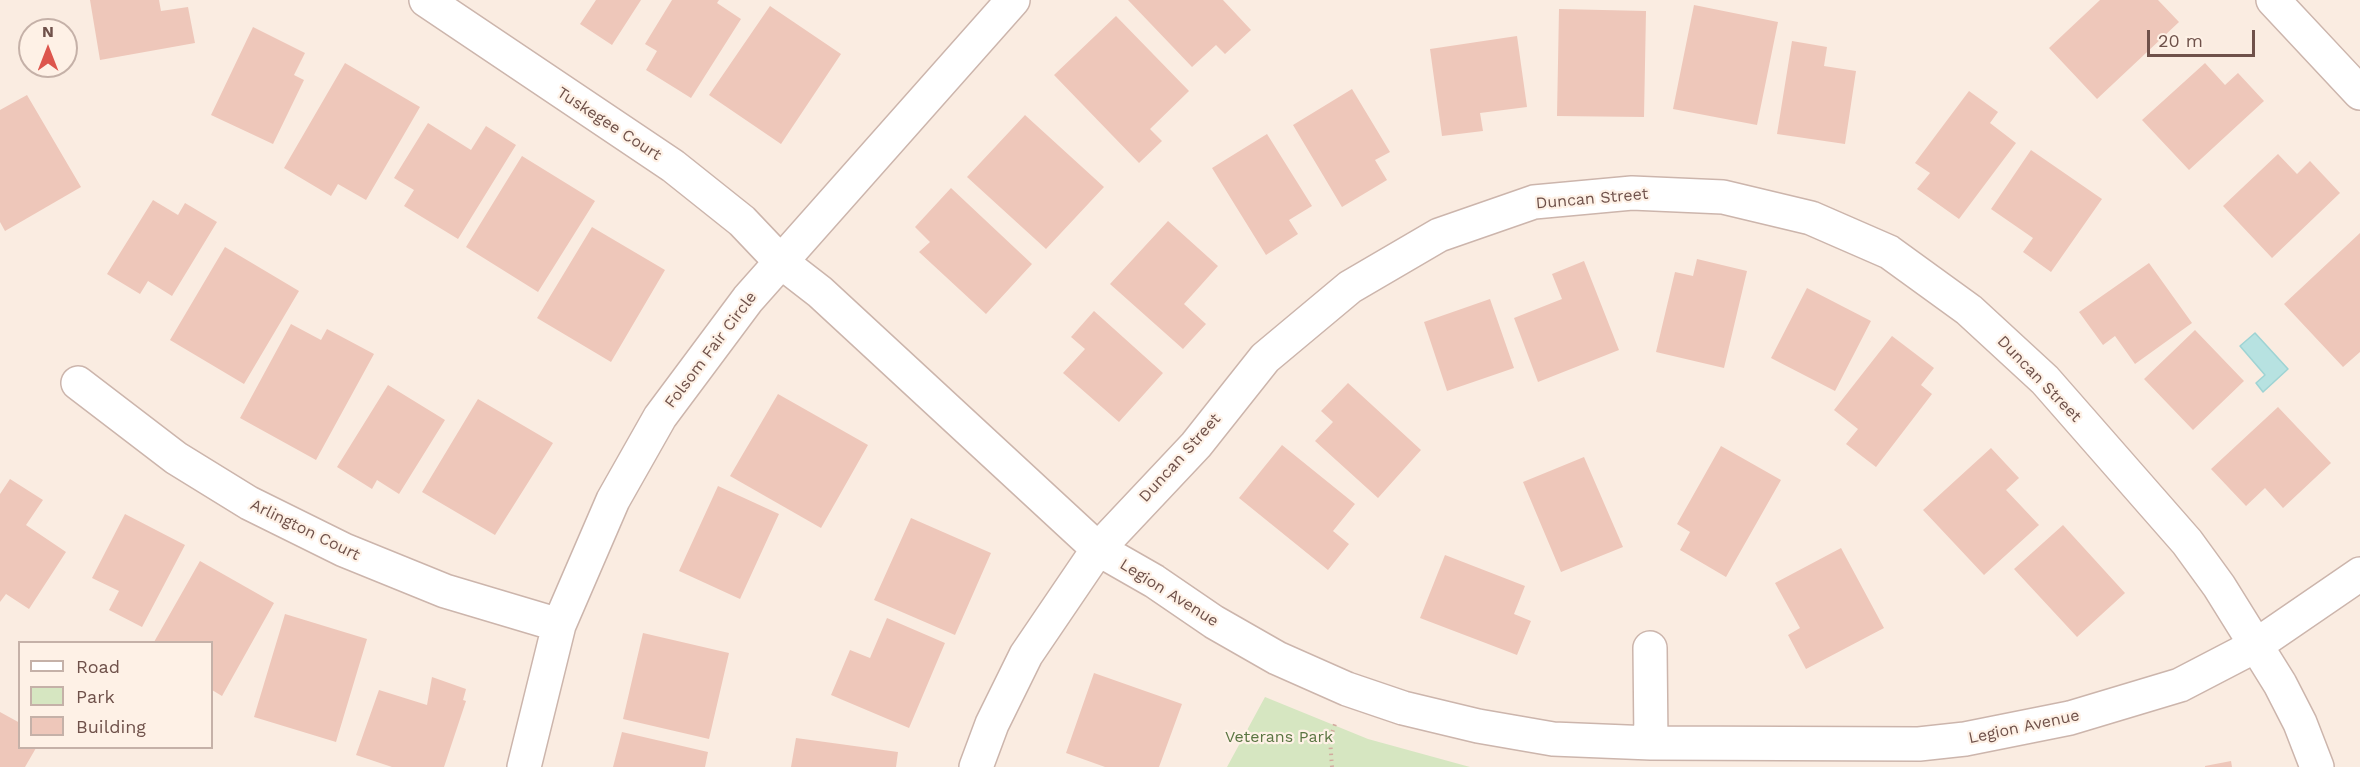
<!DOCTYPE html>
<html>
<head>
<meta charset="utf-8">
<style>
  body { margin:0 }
  #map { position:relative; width:2360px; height:767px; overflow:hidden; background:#faece1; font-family:"Work Sans",sans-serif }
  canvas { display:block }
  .legend { position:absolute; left:18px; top:641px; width:195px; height:108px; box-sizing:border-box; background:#fef1e6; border:2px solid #c5b1a8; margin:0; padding:8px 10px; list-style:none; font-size:18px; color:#6f514a }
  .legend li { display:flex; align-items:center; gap:12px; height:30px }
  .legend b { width:30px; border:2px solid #c5b1a8 }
  .north { position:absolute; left:18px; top:18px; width:60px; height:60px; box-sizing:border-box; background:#fef1e6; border:2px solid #c5b1a8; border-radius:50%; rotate:0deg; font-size:16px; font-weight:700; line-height:24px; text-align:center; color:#6f514a }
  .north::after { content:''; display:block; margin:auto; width:21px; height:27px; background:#dd564d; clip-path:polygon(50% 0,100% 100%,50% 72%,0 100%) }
  .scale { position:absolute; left:2147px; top:30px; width:108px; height:27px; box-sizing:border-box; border:3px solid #6f514a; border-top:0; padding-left:8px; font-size:18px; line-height:21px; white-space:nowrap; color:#6f514a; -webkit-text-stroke:4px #fef1e6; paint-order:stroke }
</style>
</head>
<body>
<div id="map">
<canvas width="2360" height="767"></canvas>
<ul class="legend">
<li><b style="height:8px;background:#fff"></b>Road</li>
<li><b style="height:16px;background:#d6e6c1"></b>Park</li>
<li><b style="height:16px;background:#eec7ba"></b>Building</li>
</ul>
<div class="north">N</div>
<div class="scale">20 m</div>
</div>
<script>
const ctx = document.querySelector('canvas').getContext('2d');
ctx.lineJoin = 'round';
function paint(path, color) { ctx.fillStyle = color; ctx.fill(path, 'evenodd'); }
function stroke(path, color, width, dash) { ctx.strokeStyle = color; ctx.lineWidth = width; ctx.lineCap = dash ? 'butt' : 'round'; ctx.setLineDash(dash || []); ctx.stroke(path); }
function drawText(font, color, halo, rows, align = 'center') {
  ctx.font = font + ' "Work Sans",sans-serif'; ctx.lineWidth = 4.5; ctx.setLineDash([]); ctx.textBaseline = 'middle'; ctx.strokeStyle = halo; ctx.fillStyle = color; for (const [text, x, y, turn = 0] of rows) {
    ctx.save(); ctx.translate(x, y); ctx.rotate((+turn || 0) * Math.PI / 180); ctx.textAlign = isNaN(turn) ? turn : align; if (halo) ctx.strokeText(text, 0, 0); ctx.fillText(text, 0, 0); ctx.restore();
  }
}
paint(new Path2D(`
  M1265 697 1368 739 1470 767H1227Z`), '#d6e6c1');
const water = new Path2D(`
  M2255 333 2288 369 2263 392 2256 383 2265 375 2240 346Z`);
paint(water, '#b7e2e1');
stroke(water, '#9ed3d3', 1.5);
paint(new Path2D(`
  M90 0H159L161 11 188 7 195 43 100 60Z
  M596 0H641L612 45 580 24Z
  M672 0H719L717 3 741 19 691 98 646 70 657 51 645 44Z
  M1128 0H1223L1251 30 1225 54 1216 45 1192 67Z
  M2100 0H2158L2179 22 2097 99 2049 48Z
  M1694 5 1778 22 1757 125 1673 109Z
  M770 6 841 54 781 144 709 95Z
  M1559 9 1646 11 1644 117 1557 116Z
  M1116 16 1189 91 1150 129 1162 141 1139 163 1054 75Z
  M253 27 305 53 294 75 304 80 273 144 211 115Z
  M1517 36 1527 107 1480 113 1483 131 1442 136 1430 49Z
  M1792 41 1827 47 1824 66 1856 71 1845 144 1777 134Z
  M345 63 420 107 366 200 338 184 331 196 284 168Z
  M2205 63 2225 85 2238 73 2264 101 2189 170 2142 120Z
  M1352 89 1390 152 1375 160 1387 180 1342 207 1293 125Z
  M1969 91 1998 112 1990 123 2016 143 1959 219 1917 189 1930 173 1915 163Z
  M27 95 81 187 5 231 0 222V110Z
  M1025 115 1104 187 1046 249 967 177Z
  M428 123 471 150 486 126 516 145 458 239 404 206 414 190 394 178Z
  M1267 134 1312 206 1289 220 1298 234 1266 255 1212 168Z
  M2031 150 2102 199 2051 272 2023 252 2033 238 1991 209Z
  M2278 154 2297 174 2310 161 2340 193 2272 258 2223 206Z
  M522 156 595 201 538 292 466 247Z
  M951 188 1032 264 986 314 919 252 930 242 915 227Z
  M153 200 178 215 185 203 217 222 172 296 148 281 140 294 107 274Z
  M1168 221 1218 266 1184 304 1206 324 1183 349 1110 284Z
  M592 227 665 270 611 362 537 318Z
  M2360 233V352L2343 367 2284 304Z
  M225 247 299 291 244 384 170 340Z
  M1697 259 1747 271 1724 368 1656 352 1675 272 1693 276Z
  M1584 261 1619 350 1538 382 1514 318 1562 299 1552 274Z
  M2149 263 2192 323 2135 364 2115 336 2103 345 2079 312Z
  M1807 288 1871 321 1835 391 1771 358Z
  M1490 299 1514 368 1447 391 1424 322Z
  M1094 311 1163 373 1119 422 1063 373 1085 349 1071 337Z
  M291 324 321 340 327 329 374 354 316 460 240 418Z
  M2195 330 2244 381 2193 430 2144 379Z
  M1892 336 1934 368 1921 385 1932 394 1876 467 1846 444 1858 429 1834 410Z
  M1348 383 1421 450 1378 498 1315 441 1333 422 1321 411Z
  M388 385 445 420 399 494 377 480 372 489 337 467Z
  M778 394 868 445 821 528 730 476Z
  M478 399 553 443 495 535 422 492Z
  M2278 407 2331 463 2283 508 2265 488 2246 506 2211 469Z
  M1282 445 1355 504 1333 531 1349 544 1328 570 1239 498Z
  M1721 446 1781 480 1726 577 1680 550 1690 532 1677 524Z
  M1991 448 2019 478 2006 490 2039 525 1984 575 1923 510Z
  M1584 457 1623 547 1561 572 1523 482Z
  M10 479 43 500 26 525 66 552 29 609 6 594 0 602V494Z
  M718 486 779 514 740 599 679 571Z
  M125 514 185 545 142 627 109 610 119 591 92 578Z
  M911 518 991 553 955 635 874 600Z
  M2063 525 2125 593 2077 637 2014 569Z
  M1841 548 1884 628 1806 669 1788 635 1800 628 1775 583Z
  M1445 555 1525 586 1514 614 1531 621 1517 655 1420 618Z
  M200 561 274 603 222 696 212 690V642H154Z
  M285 614 367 639 336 742 254 717Z
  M887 618 945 643 909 728 831 695 850 650 870 658Z
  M643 633 729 653 709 739 623 719Z
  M1094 673 1182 704 1159 767H1105L1066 753Z
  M432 677 466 689 463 700 466 701 444 767H392L356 755 379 690 427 705Z
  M0 712 20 723V748H36L25 767H0Z
  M622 732 708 752 705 767H613Z
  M796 738 898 752 896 767H791Z
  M2231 761 2232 767H2205V766Z`), '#eec7ba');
const minor = new Path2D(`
  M426 0 673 166 742 221 780 261 820 292 1098 549 1154 581 1214 622 1277 658 1347 689 1403 708 1478 726 1553 739 1651 743 1919 744 1965 739 2070 718 2180 685 2255 646 2360 574
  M2273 0 2360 93
  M78 383 176 458 249 503 344 550 445 591 559 625
  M1650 648 1651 743
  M524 767 559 625 613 500 660 417 748 299 1013 0
  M976 767 992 724 1026 655 1098 549 1196 445 1265 358 1350 287 1439 235 1534 202 1632 193 1723 197 1811 218 1889 252 1969 310 2045 380 2187 542 2219 586 2280 684 2300 723 2317 767`);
stroke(minor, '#ccb5ac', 36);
stroke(new Path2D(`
  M1332 767 1330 739 1336 721`), '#d2aa9e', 4, [1.5, 4.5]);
stroke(minor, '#fff', 33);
drawText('16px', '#6f514a', '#fef1e6', [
  ["Tuskegee Court",609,124,33],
  ["Duncan Street",1592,199,-5],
  ["Folsom Fair Circle",711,350,-53],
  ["Duncan Street",2039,379,46],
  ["Duncan Street",1180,458,-48],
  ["Arlington Court",305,530,26],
  ["Legion Avenue",1169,593,32],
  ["Legion Avenue",2024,727,-12]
]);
drawText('16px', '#5a7542', '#fef1e6', [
  ["Veterans Park",1279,737]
]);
</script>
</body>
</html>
